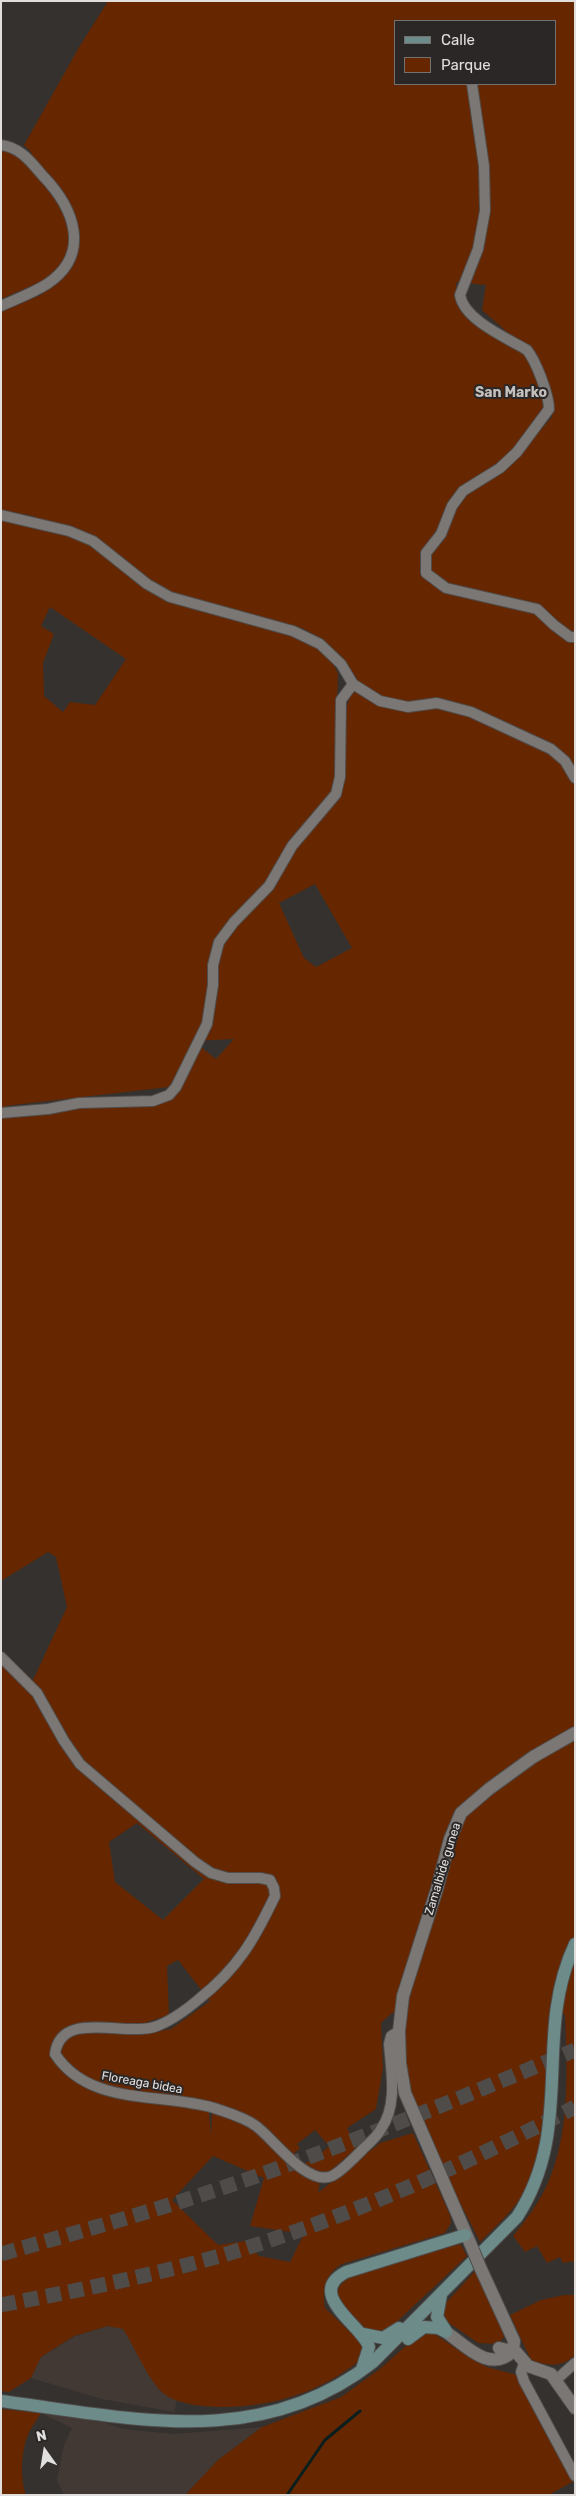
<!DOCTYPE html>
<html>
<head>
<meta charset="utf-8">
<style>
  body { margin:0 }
  #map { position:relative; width:576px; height:2496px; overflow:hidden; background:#34312f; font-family:Rubik,sans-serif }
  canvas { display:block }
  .frame { position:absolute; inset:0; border:2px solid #e1dfde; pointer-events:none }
  .legend { position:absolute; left:394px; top:20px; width:162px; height:65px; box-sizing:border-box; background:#2a2726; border:1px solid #737170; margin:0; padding:6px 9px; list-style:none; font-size:15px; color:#e1dfde }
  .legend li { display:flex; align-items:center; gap:10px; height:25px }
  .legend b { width:25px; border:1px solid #737170 }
  .north { position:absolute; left:20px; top:2426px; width:50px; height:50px; -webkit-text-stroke:4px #2a2726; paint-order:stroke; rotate:347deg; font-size:14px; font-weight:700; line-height:20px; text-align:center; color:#e1dfde }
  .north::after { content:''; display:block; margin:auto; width:18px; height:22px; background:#e1dfde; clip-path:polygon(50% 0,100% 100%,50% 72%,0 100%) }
</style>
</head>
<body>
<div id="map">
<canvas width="576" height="2496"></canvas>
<div class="frame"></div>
<ul class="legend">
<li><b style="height:6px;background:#6c8b89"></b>Calle</li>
<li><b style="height:14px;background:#662700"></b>Parque</li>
</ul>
<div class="north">N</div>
</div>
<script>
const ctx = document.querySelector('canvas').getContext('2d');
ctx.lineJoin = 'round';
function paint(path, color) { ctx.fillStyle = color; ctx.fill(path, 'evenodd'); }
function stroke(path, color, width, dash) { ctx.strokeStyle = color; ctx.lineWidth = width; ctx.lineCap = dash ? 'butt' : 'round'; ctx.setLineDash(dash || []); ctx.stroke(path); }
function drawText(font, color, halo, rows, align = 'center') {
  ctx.font = font + ' Rubik,sans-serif'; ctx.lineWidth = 4; ctx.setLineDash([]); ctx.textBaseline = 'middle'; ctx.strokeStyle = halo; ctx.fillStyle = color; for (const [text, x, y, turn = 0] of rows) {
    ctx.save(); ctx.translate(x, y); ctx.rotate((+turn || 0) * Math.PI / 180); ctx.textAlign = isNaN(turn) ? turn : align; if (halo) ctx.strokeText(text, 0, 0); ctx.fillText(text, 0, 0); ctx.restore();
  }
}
paint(new Path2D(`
  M108 2326 123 2328 158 2388 177 2401 174 2412 102 2399 31 2378 41 2357 75 2336Z
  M41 2413 103 2422 123 2429 173 2434 262 2427 218 2460 185 2495H64L57 2480 64 2445 72 2428Z`), '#423934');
paint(new Path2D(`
  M108 1H575V2261L563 2263 560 2257 547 2263 537 2246 525 2252 513 2236C526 2220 538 2204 547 2185 571 2131 567 2070 565 2014L548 2017C548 2075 554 2145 521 2197 510 2214 494 2228 480 2242 451 2182 410 2119 404 2051 403 2037 405 2023 405 2009L392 2013 381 2023 383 2068 376 2109 347 2128 357 2148 330 2171 322 2174 302 2165 317 2157 329 2146 315 2130 297 2144 300 2149 295 2152 294 2157C267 2131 247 2108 208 2103L211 2135 212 2113 226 2115 248 2125 301 2175 320 2181 318 2193 380 2143 413 2133 450 2215 451 2223 445 2233 342 2264C325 2274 322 2289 325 2308L357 2339 363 2350 360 2360C317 2396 258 2411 203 2406 187 2404 169 2401 158 2388 145 2373 134 2346 123 2329L108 2326 74 2336 41 2357 31 2378 9 2392 1 2391V1650L33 1680 67 1607 56 1557 48 1552 1 1581V519L30 525 34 516 1 510V312L43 294 33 285 1 299V149L7 150 22 160 32 153 24 145 78 49ZM395 21H555V84H395ZM456 282 486 285 482 310 539 360 553 406 552 417 513 462 494 477 465 484 510 454 544 413 545 402 529 356 459 309ZM50 607 126 659 95 705 70 702 63 712 44 696 43 663 54 634 41 626ZM302 628C329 641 340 654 357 678L345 711 342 766 335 765 338 674C331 656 319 647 301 638ZM315 884 352 948 316 967 304 958 279 903ZM234 1039 216 1059 201 1047 176 1093 163 1103 149 1106 81 1107 6 1116 5 1106 169 1087 194 1041ZM137 1823 204 1879 163 1920 115 1882 109 1842ZM178 1960 210 2001 171 2029 145 2034 147 2022 169 2015 167 1966ZM213 2156 264 2178 250 2226 304 2234 290 2262 259 2256 245 2241 218 2245 172 2200Z
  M455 2244 461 2245 467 2256 388 2330C383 2332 379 2334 373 2332 360 2327 336 2305 338 2291 339 2285 344 2282 348 2278Z
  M476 2270 503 2332 504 2337 498 2344 478 2343 445 2320 444 2305Z
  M564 2295H575V2355C561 2368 548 2366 531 2360L510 2315 541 2300Z
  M433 2333 473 2360 487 2367 517 2375 574 2481 549 2495H185L218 2460 262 2427 341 2397 381 2368 410 2342 422 2335Z
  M1 2409 41 2413C37 2420 31 2427 28 2435 21 2451 20 2479 26 2495H1Z`), '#662700');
stroke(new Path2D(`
  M287 2495 325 2440 360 2411`), '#0a1e1d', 3);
stroke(new Path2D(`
  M1 2254C85 2230 169 2207 251 2178 361 2139 468 2095 575 2050
  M1 2305C76 2291 150 2276 223 2255 345 2219 462 2166 575 2107`), '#4e4b49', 15, [15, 8]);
const minor = new Path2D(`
  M472 84 484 166 485 211 478 249 460 295C464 320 507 338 527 350 536 361 549 395 549 409L517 452 500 468 463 491 452 506 441 534 426 553V573L446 588 537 609 554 625 570 637H575
  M1 145C20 147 31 162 43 176 74 208 92 254 47 284 33 293 16 299 1 306
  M1 515 69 531 93 541 147 584 170 597 293 631 320 644 341 664 353 684 380 701 408 707 437 703 471 712 551 749 565 761 575 778
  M1 1113 48 1109 79 1103 153 1101 169 1095 176 1087 207 1024 213 985V965L219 942 234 922 269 886 292 846 336 794 340 777 341 700 353 684
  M1 1657 37 1693 64 1741 80 1764 195 1862 211 1873 228 1878H260L270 1880 274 1888 275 1896C254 1940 238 1968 199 1999 186 2010 173 2020 157 2026 127 2038 61 2008 55 2054 90 2107 160 2092 214 2108 228 2113 244 2117 256 2126 273 2138 307 2187 332 2176 342 2171 355 2157 363 2149 369 2143 377 2137 381 2129 398 2105 391 2071 389 2044L391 2036 399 2031
  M524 2363 521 2372 524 2381 575 2476
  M556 2380 575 2363`);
const tertiary = new Path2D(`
  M473 2250 405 2093 400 2063 399 2031 403 1996 437 1889 450 1839 461 1813 489 1789 533 1757 575 1733
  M446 2332C465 2345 490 2374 513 2351L514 2341 480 2267
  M499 2348 516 2352 528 2366 551 2374 575 2408`);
const secondary = new Path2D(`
  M441 2295 437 2317 446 2331
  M363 2334 383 2338 399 2328
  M408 2339 424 2327 438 2328 446 2332
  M362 2369 369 2347C363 2326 304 2294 346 2272L465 2235
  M1 2401C132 2418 260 2451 373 2362L517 2217C576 2126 532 2036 575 1944`);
stroke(minor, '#4f4c4b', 12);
stroke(tertiary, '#4f4c4b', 14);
stroke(secondary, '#4f4c4b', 14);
stroke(minor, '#7a7775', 10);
stroke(tertiary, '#7a7775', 12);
stroke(secondary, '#6c8b89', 12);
const tertiaryBridge = new Path2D(`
  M473 2250 480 2267`);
stroke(tertiaryBridge, '#4f4c4b', 14, []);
stroke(tertiaryBridge, '#7a7775', 12);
drawText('12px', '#e1dfde', '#2a2726', [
  ["Zamalbide gunea",443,1869,-73],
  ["Floreaga bidea",142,2083,10]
]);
drawText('bold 14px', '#c4c0be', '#2a2726', [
  ["San Marko",511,393]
]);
</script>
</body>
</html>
